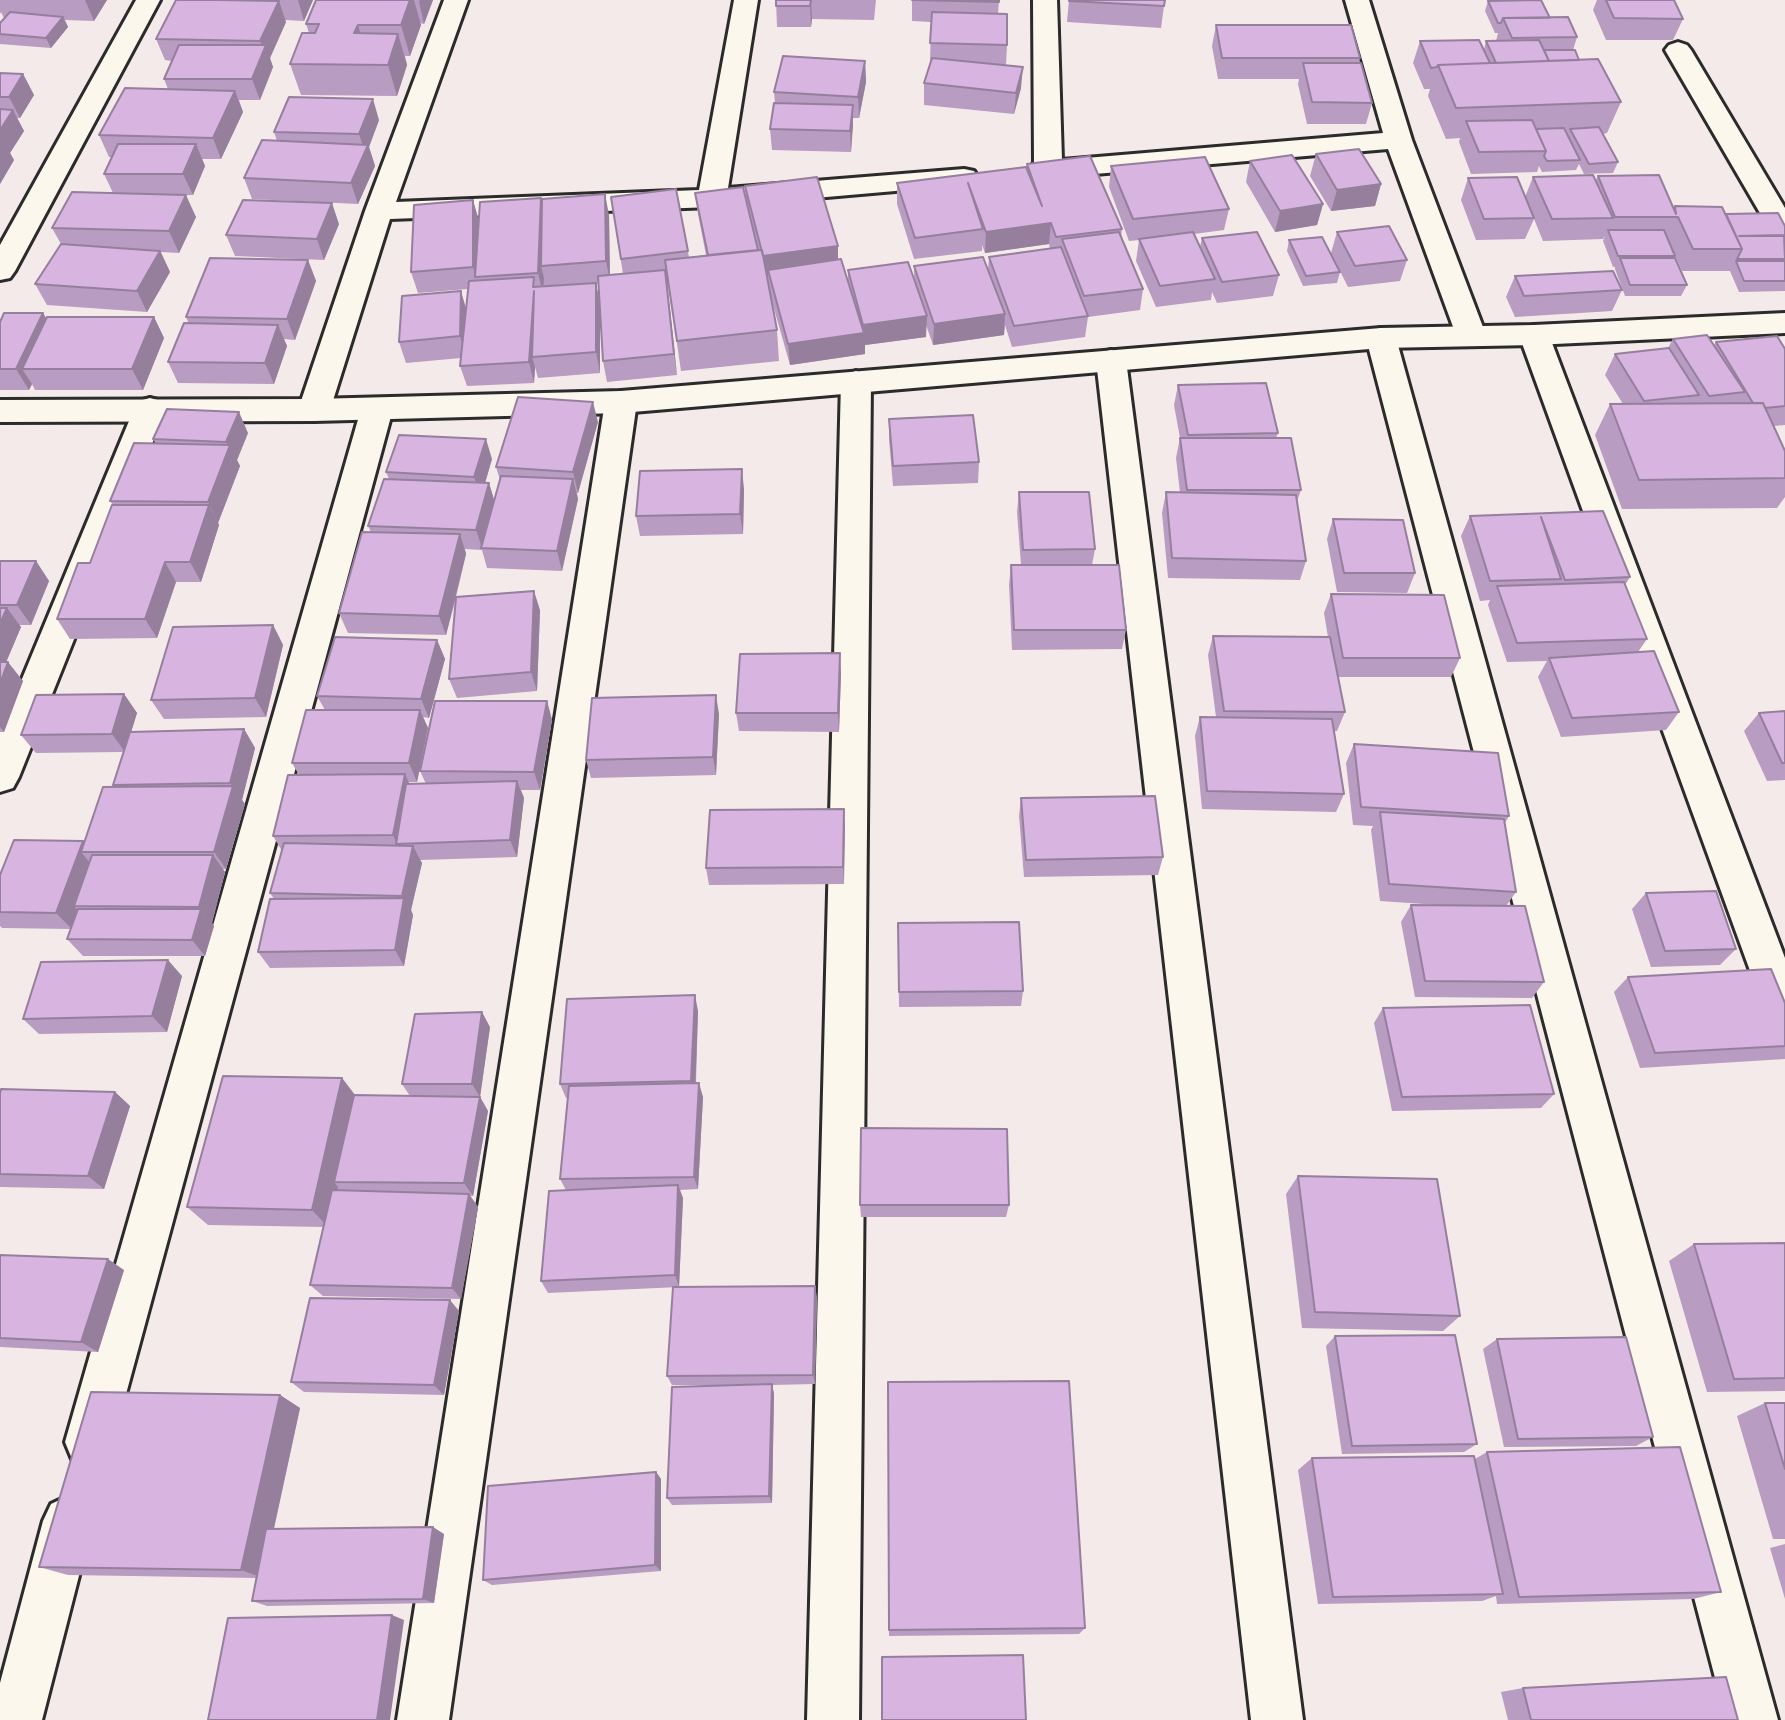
<!DOCTYPE html>
<html>
<head>
<meta charset="utf-8">
<style>
  body { margin:0 }
  canvas { display:block; background:#f4eaea }
</style>
</head>
<body>
<canvas width="1785" height="1720"></canvas>
<script>
const ctx = document.querySelector('canvas').getContext('2d');
ctx.lineJoin = 'round';
function stroke(path, color, width, dash) { ctx.strokeStyle = color; ctx.lineWidth = width; ctx.lineCap = dash ? 'butt' : 'round'; ctx.setLineDash(dash || []); ctx.stroke(path); }
function paint(path, color) { ctx.fillStyle = color; ctx.fill(path, 'evenodd'); }
const minor = new Path2D(`
  M136 0H160L15 271 10 278 0 280V245Z
  M444 0H468L396 202 699 190 734 0H758L728 188 964 169 974 171 978 177 974 183 964 185 712 207 390 219 330 410 325 418 314 421 303 418 298 410 365 211Z
  M1033 0H1057L1062 160 1383 133 1345 0H1369L1412 140 1486 335 1482 342 1471 345 1460 342 1456 335 1388 149 1048 178 1031 176 1027 170 1034 163Z
  M1678 42 1687 45 1691 50 1785 208V241L1775 238 1771 232 1665 50 1669 45Z
  M1534 325 1545 328 1549 335 1785 958V1030L1771 1025 1765 1012 1519 335 1523 328Z
  M1381 328 1392 331 1396 338 1778 1720H1726L1366 338 1370 331Z
  M1111 350 1122 353 1126 360 1303 1720H1251L1096 360 1100 353Z
  M856 371 867 375 871 382 859 1720H807L841 382 845 375Z
  M621 391 632 394 637 402 449 1720H397L605 402 610 394Z
  M150 398 161 401 166 409 19 777 13 788 0 792V732L134 409 139 401Z
  M377 398 388 401 393 409 113 1442 106 1459 89 1466 72 1459 65 1442 361 409 366 401Z
  M68 1496 85 1504 93 1521 42 1720H0V1683L43 1521 51 1504Z`);
const tertiary = new Path2D(`
  M1785 313V333L1534 345 1381 348 621 413 314 421 0 422V400L314 399 621 391 1381 328 1534 325Z`);
stroke(minor, '#2b2b2b', 6);
stroke(tertiary, '#2b2b2b', 6);
paint(minor, '#fbf7ec');
paint(tertiary, '#fbf7ec');
paint(new Path2D(`
  M0 0H107L94 21 65 20 68 27 51 48 0 44V23L5 18H4L1 12 0 14Z
  M176 0H313L304 21 285 20 286 22 270 58 273 67 260 100H239L243 112 221 159H202L205 166 193 195H172L196 217 179 253 161 252 170 272 147 312 47 305 35 284 61 244 52 228 113 193 104 174 112 157H109L99 135 168 89 164 79 172 61 165 60 156 39Z
  M316 0H433L424 24 420 23 421 25 410 56H405L407 65 397 96 301 95 290 64 309 33 306 24Z
  M776 0H876L874 20 812 19 811 27H777Z
  M912 0H999L998 14 1007 45 1006 65 1021 88 1014 114 924 105V83L930 64 931 22 912 21Z
  M1069 0 1164 6 1161 28 1067 22Z
  M1597 0H1674L1683 19 1673 40H1606L1593 10Z
  M1488 1 1550 18 1577 37 1573 50 1579 60 1621 102 1607 133 1603 134 1618 162 1613 173 1584 174 1579 164 1576 170 1542 172 1539 166 1537 172 1471 174 1459 142 1460 138 1446 139 1428 96 1430 89H1424L1413 63 1420 41 1484 49 1486 41H1496L1498 33H1495L1485 11Z
  M1216 25 1360 58 1359 63 1372 103 1366 124H1307L1298 84 1299 79H1218L1212 46Z
  M865 61 866 82 859 118H853L851 152 772 150 770 129 775 103 774 92Z
  M0 73 23 74 34 95 20 118H17L24 131 10 153 14 160 0 184Z
  M379 120 369 147 375 166 358 204 252 199 244 178 277 141 274 132Z
  M1316 154 1381 184 1375 206 1331 211 1310 176Z
  M1250 161 1323 204 1317 225 1275 232 1246 182Z
  M1027 164 1122 229 1121 237 1143 289 1140 310 1088 317 1085 337 1012 347 1005 325 1004 335 933 345 926 325V337L865 345V354L790 365 769 291 768 277H767L777 330 779 361 681 371 667 275H666L677 375 607 382 603 361 600 310V373L538 378 535 367 534 383 467 386 460 366 461 358 406 363 399 342 466 308 468 289 418 293 411 272 473 200 478 220 542 204 609 215 610 275 623 274 611 197 676 189 689 257 706 255 698 214 695 193 746 198 745 186 838 260 848 281V270L914 278V266L988 270 989 257 1050 249 1049 244 985 253 982 245V251L914 259 897 204V183L1026 168ZM596 283H598L599 300Z
  M1111 166 1229 209 1224 230 1194 234 1200 247 1202 238 1279 275 1273 296 1217 303 1212 292 1211 300 1156 307 1136 261 1139 240 1129 241 1109 187Z
  M1598 176 1674 208 1675 206 1726 214 1785 226V291L1739 292 1730 271 1731 269 1730 271H1682L1667 238 1675 256 1674 258 1687 285 1681 296H1625L1615 269V267H1613L1603 241 1605 236 1603 239 1543 241 1534 219 1525 239 1476 240 1461 200 1468 178 1525 197 1533 177 1596 180Z
  M339 224 324 260 235 256 226 235Z
  M1337 232 1407 260 1400 281 1348 287 1331 253Z
  M1289 240 1340 272 1337 283 1303 286 1287 251Z
  M308 260 316 281 295 340 284 339 287 346 274 384 178 383 168 362 189 324 186 317Z
  M1515 276 1622 290 1612 311 1515 317 1506 297Z
  M43 313 46 318 154 317 164 338 143 390H35L32 384 29 390H0V322Z
  M1673 339 1714 345 1716 342 1785 349V425L1774 426 1785 451V497L1777 508 1622 509 1595 435 1610 404H1623L1605 375 1615 354 1668 348Z
  M1178 385 1278 433 1276 438 1301 490 1297 501 1306 561 1300 580 1168 578 1162 513 1166 492 1180 493 1176 458 1180 438 1174 405Z
  M889 419 979 462 978 483 893 486 889 439Z
  M598 422 578 493H577L578 499 562 571 487 568 482 550 465 549 466 554 456 597 540 610 537 691 457 698 449 679 456 598 446 635 348 633 339 613 371 532 368 526 389 479 386 472 492 459 485 483H489L494 500 500 480 496 467Z
  M248 433 237 460 240 466 218 523 219 525 201 582H176L157 638 70 639 57 619 90 563 113 505 110 501 156 444 153 439Z
  M744 489 743 534 640 536 636 516Z
  M1019 492 1095 549 1092 565 1126 630 1122 649 1012 650 1009 585 1011 565H1021L1017 512Z
  M1603 511 1630 577 1625 585 1647 639 1638 652 1679 712 1666 730 1561 737 1538 677 1547 661 1507 662 1488 605 1490 600 1480 601 1461 536 1470 516Z
  M1333 519 1415 573 1407 593 1337 592 1327 539Z
  M0 561H36L49 581 31 625H19L21 627 6 662 23 681 4 732H0Z
  M1331 594 1460 658 1451 677H1338L1345 712 1337 731H1334L1344 794 1336 812 1202 809 1195 736 1200 717H1216L1208 655 1213 636 1328 637 1324 613Z
  M273 625 283 645 266 717 164 719 151 700Z
  M437 640 445 659 429 718 423 717 428 728 417 782H408L410 784H426L420 771 547 701 552 720 540 790H521L524 798 517 857 420 860 422 863 411 910 413 915 404 966 270 968 258 952 274 899 270 893 282 851 273 836 299 775 292 763 325 710 317 696Z
  M841 673 839 732 739 731 736 713Z
  M124 694 137 713 131 732 244 729 255 748 242 800 245 804 226 869H223L225 872 212 923 214 926 205 956H83L67 939 71 929 2 928 0 926V875L83 841 84 842 114 787 113 785 123 752 36 753 21 735Z
  M1785 711V780L1767 781 1744 731 1759 713Z
  M719 714 716 775 591 778 586 760Z
  M1354 744 1509 816 1505 823 1516 892 1506 906 1544 982 1532 998 1415 997 1401 922 1411 905 1454 906 1380 901 1371 830 1373 826 1353 825 1346 763Z
  M1021 798 1163 857 1158 875 1024 877 1019 816Z
  M844 809V884L709 885 706 868Z
  M1646 893 1736 949 1720 965 1651 967 1632 909Z
  M898 923 1023 991 1021 1006 899 1007Z
  M182 976 167 1032 39 1034 23 1019Z
  M1628 977 1785 1046V1059L1640 1068 1614 992Z
  M1383 1008 1554 1094 1541 1108 1392 1111 1374 1023Z
  M698 1011 696 1083 703 1097 698 1189 680 1190 683 1198 679 1287 548 1293 541 1281 566 1190 560 1179 568 1098H566L560 1084Z
  M490 1027 480 1097 488 1111 473 1196H470L478 1207 461 1299 323 1296 310 1285 324 1227 208 1225 187 1207 342 1078 355 1095 410 1096 402 1084Z
  M115 1092 130 1106 104 1189 0 1187V1093Z
  M1298 1176 1460 1316 1443 1331 1302 1328 1286 1194Z
  M860 1205H1009L1006 1217H861Z
  M1785 1243V1391L1707 1392 1669 1261 1694 1244Z
  M0 1255 124 1270 98 1352 0 1347Z
  M817 1297 815 1384 772 1385 774 1394 772 1503 672 1505 667 1498 763 1385H672L667 1376Z
  M459 1311 444 1395 304 1392 291 1382Z
  M1335 1336 1477 1444 1464 1452 1342 1454 1326 1346Z
  M1497 1339 1653 1437 1636 1446 1504 1447 1483 1349Z
  M888 1382 1085 1628 1079 1634 889 1636Z
  M280 1395 300 1408 274 1529 444 1534 434 1603 267 1606 252 1601 256 1578 68 1575 39 1567Z
  M1765 1403H1785V1539H1773L1737 1416Z
  M1487 1452 1721 1592 1693 1599 1497 1604 1496 1596 1482 1601 1318 1604 1298 1470 1312 1458 1475 1459Z
  M656 1472 661 1479V1571L492 1585 483 1580Z
  M1785 1544V1599L1770 1548Z
  M1523 1688 1738 1720H1508L1501 1692Z`), '#b99cc1');
paint(new Path2D(`
  M85 0H107L94 21Z
  M298 0H313L304 21Z
  M410 0H414L421 25 410 56 401 25Z
  M420 0H433L424 24 419 2Z
  M811 0 812 19 811 27 810 6Z
  M279 1 286 22 270 58 273 67 260 100 252 79 264 50 260 41Z
  M63 17 68 27 51 48 46 38Z
  M358 25 367 56 354 33Z
  M398 34 407 65 397 96 388 65Z
  M865 61 866 82 859 118 858 97Z
  M1023 67 1021 88 1014 114 1016 93Z
  M23 74 34 95 20 118 9 97Z
  M235 91 243 112 221 159 213 138Z
  M373 99 379 120 369 147 375 166 358 204 351 183 365 152 359 134Z
  M853 105V126L851 152 850 131Z
  M13 110 24 131 10 153 14 160 0 184V130Z
  M196 144 205 166 193 195 183 174Z
  M1381 184 1375 206 1331 211 1337 190Z
  M605 194 609 215 610 282 606 261Z
  M186 195 196 217 179 253 169 231Z
  M541 198 545 219 541 266 544 278 543 294 538 273Z
  M473 200 479 221 475 277 473 267Z
  M332 203 339 224 324 260 317 239Z
  M1323 204 1317 225 1275 232 1280 211Z
  M1051 223 1049 244 985 253 986 232Z
  M838 246V268L768 270V277L765 278 763 256Z
  M160 251 170 272 147 312 137 291Z
  M308 260 316 281 295 340 287 319Z
  M665 270 668 291 677 375 674 354Z
  M596 283 600 304V373L596 352Z
  M461 291 467 312 466 357 460 336Z
  M534 291 532 357 535 367 534 383 529 362Z
  M43 313 55 334 22 369 32 384 29 390 16 369Z
  M1005 314 1004 335 933 345 934 324Z
  M927 316 926 337 865 345V354L790 365 788 344 864 333 863 325Z
  M154 317 164 338 143 390 132 369Z
  M278 325 287 346 274 384 265 363Z
  M593 402 598 422 578 493 573 472Z
  M239 412 248 433 237 460 240 466 218 523 208 502 229 448 226 442Z
  M486 439 492 459 481 497 474 477Z
  M742 469 744 489 743 534 740 514Z
  M573 479 578 499 562 571 557 551Z
  M489 483 495 503 482 548 476 530Z
  M209 505 219 525 201 582 190 562Z
  M460 534 466 554 446 635 439 616Z
  M36 561 49 581 31 625 17 605Z
  M165 562 176 582 157 638 145 619Z
  M534 591 540 610 537 691 531 672Z
  M7 608 21 627 2 672 0 669V623Z
  M273 625 283 645 266 717 255 698Z
  M437 640 445 659 429 718 421 699Z
  M840 653 841 673 839 732 838 713Z
  M8 662 23 681 4 732 0 727V683Z
  M124 694 137 713 125 752 112 734Z
  M716 695 719 714 716 775 713 757Z
  M547 701 552 720 540 790 534 772Z
  M420 710 428 728 417 782 409 763Z
  M244 729 255 748 242 800 245 804 226 869 214 852 233 787 230 783Z
  M405 774 413 792 397 844 393 835Z
  M517 781 524 798 517 857 510 840Z
  M844 809 845 827 844 884 843 867Z
  M83 841 93 852H81L94 868 74 906 78 911 72 929 56 913Z
  M413 846 422 863 411 910 413 915 404 966 395 950 404 900 402 896Z
  M213 855 225 872 212 923 199 907Z
  M201 909 214 926 205 956 192 940Z
  M168 960 182 976 167 1032 152 1016Z
  M695 995 698 1011 695 1095 691 1081Z
  M482 1012 490 1027 480 1097 488 1111 473 1196 464 1183 480 1097 472 1084Z
  M342 1078 358 1099 334 1182 338 1187 329 1228 312 1210Z
  M699 1083 703 1097 698 1189 694 1177Z
  M115 1092 130 1106 104 1189 88 1176Z
  M678 1185 683 1198 679 1287 675 1275Z
  M469 1194 478 1207 461 1299 452 1288Z
  M108 1259 124 1270 98 1352 81 1342Z
  M815 1286 817 1297 815 1384 813 1375Z
  M450 1300 459 1311 444 1395 434 1385Z
  M772 1384 774 1394 772 1503 769 1496Z
  M280 1395 300 1408 263 1578 241 1570Z
  M656 1472 661 1479V1571L655 1565Z
  M433 1527 444 1534 434 1603 423 1599Z
  M392 1615 404 1620 390 1720H377Z`), '#967f9d');
const building = new Path2D(`
  M176 0H218L279 1 260 41 156 39Z
  M316 0H410L401 25H358L354 33 398 34 388 65 290 64 302 33H315L319 24H306Z
  M776 0H811L810 6H776Z
  M912 0H999V2Z
  M1069 0H1165L1164 6 1069 1Z
  M1541 0 1550 18H1503L1501 23H1498L1488 1Z
  M1606 0H1674L1683 19 1614 18Z
  M10 12 63 17 46 38 0 34V23Z
  M932 12 1007 14V45L930 43Z
  M1568 17 1577 37 1512 38 1503 18Z
  M1216 25H1351L1360 58H1222Z
  M1479 40 1490 63 1438 65 1437 67 1431 68 1420 41Z
  M1539 40 1549 61 1496 63 1486 41Z
  M179 45H266L252 79H164Z
  M1544 50H1575L1579 60 1549 61Z
  M783 56 865 61 858 97 774 92Z
  M932 58 1023 67 1016 93 924 83Z
  M1598 59 1621 102 1456 108 1438 65Z
  M1303 63H1361L1372 103 1312 102Z
  M0 73 23 74 9 97H0Z
  M125 88 235 91 213 138 99 135Z
  M289 97 373 99 359 134 274 132Z
  M774 103 853 105 850 131 770 129Z
  M0 109 13 110 0 130Z
  M1532 120 1546 151 1479 152 1466 121Z
  M1599 127 1618 162 1589 164 1570 129Z
  M1564 128 1580 160 1547 161 1544 156 1546 151 1536 129Z
  M262 140 368 145 351 183 244 178Z
  M118 144H196L183 174H104Z
  M1359 149 1381 184 1337 190 1316 154Z
  M1292 155 1323 204 1280 211 1250 161Z
  M1090 156 1122 229 1056 237 1051 223 986 232 968 183 983 229 915 238 897 183 1026 167 1042 206 1027 164Z
  M1205 157 1229 209 1133 219 1111 166Z
  M1593 175 1613 218 1552 219 1533 177Z
  M1659 175 1676 214 1675 206 1722 207 1742 249H1693L1678 217H1615L1598 176Z
  M817 177 838 246 763 256 745 186Z
  M1517 177 1534 218 1484 219 1468 178Z
  M743 187 758 250 708 255 695 193Z
  M676 189 688 251 621 259 611 197Z
  M72 192 186 195 169 231 52 228Z
  M605 194 606 261 541 266 542 199Z
  M541 198 538 273 475 277 480 202Z
  M243 200 332 203 317 239 226 235Z
  M473 200V267L411 272 414 205Z
  M1778 213 1785 226V235L1739 236H1784L1785 259H1737L1742 249 1726 214Z
  M1389 226 1407 260 1355 266 1337 232Z
  M1608 230H1664L1675 256H1618Z
  M1119 232 1143 289 1084 296 1062 239Z
  M1193 232 1215 279 1160 286 1139 239Z
  M1257 232 1279 275 1222 282 1202 238Z
  M1322 237 1340 272 1306 276 1289 240Z
  M61 244 160 251 137 291 35 284Z
  M1061 247 1088 316 1014 326 989 257Z
  M762 250 777 330 677 341 665 260Z
  M983 257 1005 314 934 324 914 266Z
  M210 258 308 260 287 319 186 317Z
  M1620 258H1675L1687 285H1630Z
  M841 259 864 333 788 344 768 270Z
  M1736 261H1785V281H1744Z
  M908 262 927 316 863 325 848 270Z
  M665 270 674 354 603 361 598 276Z
  M1613 271 1622 290 1524 296 1515 276Z
  M534 277 533 287 596 283V352L532 357 534 291 529 362 460 366 469 281Z
  M461 291 460 336 399 342 402 296Z
  M4 313H43L16 369H0V322Z
  M47 317H154L132 369H22Z
  M184 323 278 325 265 363 168 362Z
  M1707 335 1745 392 1709 396 1673 339Z
  M1777 336 1785 349V406L1765 408 1763 403H1753L1716 342Z
  M1669 348 1699 395 1644 401 1615 354Z
  M1266 383 1278 433 1188 435 1178 385Z
  M518 397 593 402 573 472 496 467Z
  M1763 403 1785 451V478L1639 480 1610 404Z
  M167 409 239 412 226 442 153 439Z
  M973 415 979 462 893 466 889 419Z
  M399 435 486 439 474 477 386 472Z
  M1180 438H1291L1301 490H1187Z
  M134 443 230 445 208 502 110 501Z
  M742 469 740 514 636 516 640 471Z
  M501 476 573 479 557 551 481 548Z
  M384 479 489 483 476 530 368 526Z
  M1019 492H1089L1095 549 1023 550Z
  M1166 492 1296 495 1306 561 1172 558Z
  M112 505H209L190 562H165L145 619H57L78 563H90Z
  M1603 511 1630 577 1565 580 1541 517 1561 579 1490 581 1470 516Z
  M1333 519 1403 520 1415 573H1344Z
  M362 532 460 534 439 616 339 613Z
  M0 561H36L17 605H0Z
  M1011 565H1119L1126 630H1014Z
  M1624 582 1647 639 1517 643 1497 586Z
  M534 591 531 672 449 679 456 597Z
  M1331 594 1444 595 1460 658H1343Z
  M0 608H7L0 623Z
  M273 625 255 698 151 700 173 627Z
  M1213 636 1330 637 1345 712 1224 711Z
  M335 637 437 640 421 699 317 696Z
  M1654 651 1679 712 1572 718 1549 658Z
  M840 653 838 713H736L740 654Z
  M0 662H8L0 683Z
  M124 694 112 734 21 735 36 695Z
  M716 695 713 757 586 760 592 698Z
  M435 701H547L534 772 420 771Z
  M306 710H420L409 763H292Z
  M1785 711V763H1782L1759 713Z
  M1200 717 1332 719 1344 794 1207 791Z
  M244 729 230 783 113 785 130 732Z
  M1354 744 1498 753 1509 816 1361 807Z
  M405 774 393 835 273 836 288 775Z
  M517 781 510 840 396 844 406 784Z
  M233 786 214 852H81L103 787Z
  M1155 796 1163 857 1026 860 1021 798Z
  M844 809 843 867 706 868 710 810Z
  M1380 812 1504 819 1516 892 1389 884Z
  M14 840 83 841 56 913 0 912V875Z
  M284 843 413 846 402 896 270 893Z
  M92 855H213L199 907 74 906Z
  M1716 891 1736 949 1665 951 1646 893Z
  M404 898 395 950 258 952 270 899Z
  M1411 905 1525 906 1544 982 1425 981Z
  M78 909H201L192 940 67 939Z
  M1019 922 1023 991 899 992 898 923Z
  M168 960 152 1016 23 1019 41 962Z
  M1771 969 1785 1003V1046L1655 1053 1628 977Z
  M695 995 691 1081 560 1084 567 999Z
  M1530 1005 1554 1094 1402 1097 1383 1008Z
  M482 1012 472 1084H402L415 1014Z
  M223 1076 342 1078 312 1210 187 1207Z
  M699 1083 694 1177 560 1179 569 1086Z
  M1 1089 115 1092 88 1176 0 1174V1093Z
  M354 1095 480 1097 464 1183 334 1182Z
  M861 1128 1007 1129 1009 1205H860Z
  M1298 1176 1437 1179 1460 1316 1315 1312Z
  M678 1185 675 1275 541 1281 549 1191Z
  M332 1190 469 1194 452 1288 310 1285Z
  M1785 1243V1378L1734 1379 1694 1244Z
  M0 1255 108 1259 81 1342 0 1338Z
  M815 1286 813 1375 667 1376 673 1287Z
  M310 1298 450 1300 434 1385 291 1382Z
  M1455 1335 1477 1444 1352 1446 1335 1336Z
  M1626 1337 1653 1437 1518 1439 1497 1339Z
  M1069 1381 1085 1628 889 1630 888 1382Z
  M772 1384 769 1496 667 1498 672 1387Z
  M91 1392 280 1395 241 1570 39 1567Z
  M1765 1403H1785V1469Z
  M1680 1447 1721 1592 1519 1597 1487 1452Z
  M1474 1456 1503 1594 1333 1597 1312 1458Z
  M656 1472 655 1565 483 1580 488 1486Z
  M433 1527 423 1599 252 1601 266 1529Z
  M392 1615 377 1720H208L228 1618Z
  M1023 1655 1026 1720H882V1657Z
  M1726 1677 1738 1720H1531L1523 1688Z`);
paint(building, '#d7b5e0');
stroke(building, '#967f9d', 2);
</script>
</body>
</html>
